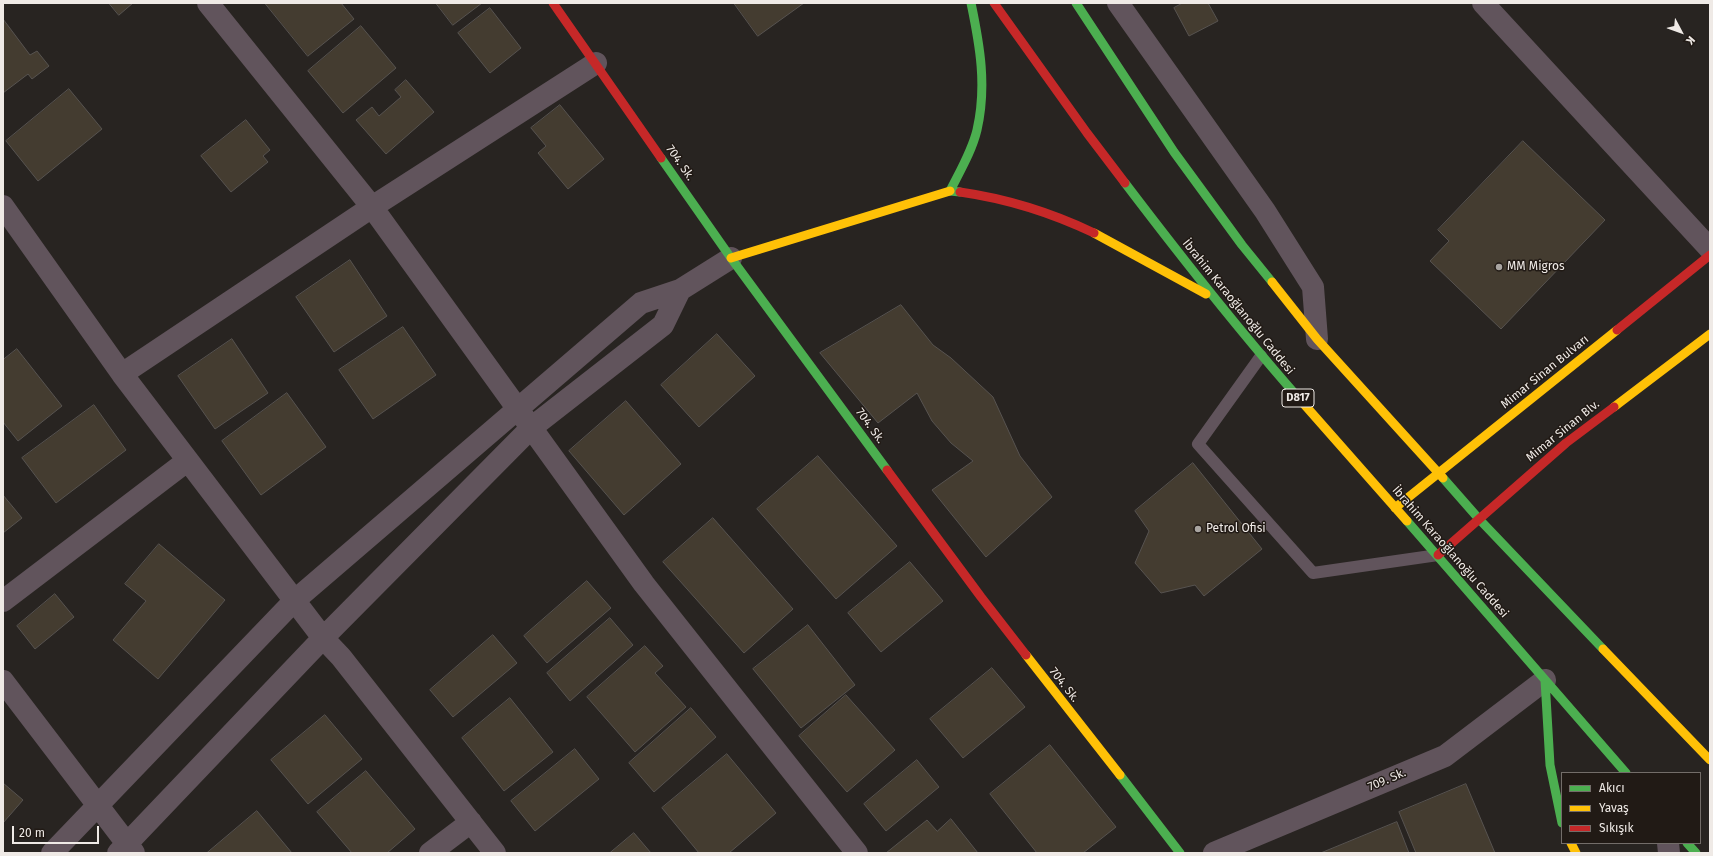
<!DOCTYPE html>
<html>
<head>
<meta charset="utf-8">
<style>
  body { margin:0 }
  #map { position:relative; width:1713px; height:856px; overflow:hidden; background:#282421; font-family:"Fira Sans",sans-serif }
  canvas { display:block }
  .frame { position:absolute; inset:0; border:4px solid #efeae6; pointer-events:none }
  .legend { position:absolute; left:1561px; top:772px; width:140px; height:72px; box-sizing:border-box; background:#211a15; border:1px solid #736d69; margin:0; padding:5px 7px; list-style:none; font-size:12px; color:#efeae6 }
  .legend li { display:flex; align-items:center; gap:8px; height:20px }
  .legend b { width:20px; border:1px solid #736d69 }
  .north { position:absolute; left:1661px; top:12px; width:40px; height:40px; -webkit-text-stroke:3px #211a15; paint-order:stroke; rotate:131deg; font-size:11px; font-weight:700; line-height:16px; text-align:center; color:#efeae6 }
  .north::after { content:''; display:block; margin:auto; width:14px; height:18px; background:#efeae6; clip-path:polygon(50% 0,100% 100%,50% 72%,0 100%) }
  .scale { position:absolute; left:12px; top:826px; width:87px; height:18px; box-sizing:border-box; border:2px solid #efeae6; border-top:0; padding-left:5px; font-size:12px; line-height:14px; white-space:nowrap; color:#efeae6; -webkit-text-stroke:3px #211a15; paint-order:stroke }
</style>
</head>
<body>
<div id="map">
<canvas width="1713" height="856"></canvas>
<div class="frame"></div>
<ul class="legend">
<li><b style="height:5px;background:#4caf50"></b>Akıcı</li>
<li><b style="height:5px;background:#ffc107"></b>Yavaş</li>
<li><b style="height:5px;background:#c62828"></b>Sıkışık</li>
</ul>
<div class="north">K</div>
<div class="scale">20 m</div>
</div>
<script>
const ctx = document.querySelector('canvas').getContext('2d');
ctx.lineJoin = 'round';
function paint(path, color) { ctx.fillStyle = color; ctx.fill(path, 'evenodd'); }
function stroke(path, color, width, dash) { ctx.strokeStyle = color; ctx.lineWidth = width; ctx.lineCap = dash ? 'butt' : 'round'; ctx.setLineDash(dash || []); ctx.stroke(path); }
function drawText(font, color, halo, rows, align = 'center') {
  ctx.font = font + ' "Fira Sans",sans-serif'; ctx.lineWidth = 3; ctx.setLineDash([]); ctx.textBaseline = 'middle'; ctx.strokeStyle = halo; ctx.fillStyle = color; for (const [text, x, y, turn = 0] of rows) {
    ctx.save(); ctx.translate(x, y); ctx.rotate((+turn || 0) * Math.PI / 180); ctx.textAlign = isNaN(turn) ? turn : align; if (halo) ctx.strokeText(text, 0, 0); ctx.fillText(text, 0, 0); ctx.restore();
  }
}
const building = new Path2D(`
  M109 3H133L119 15Z
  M265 3H341L354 19 308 56Z
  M436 3H482L453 25Z
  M734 3H804L758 36Z
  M1183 3H1208L1218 21 1189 36 1174 8Z
  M490 8 521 48 490 73 458 33Z
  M3 19 30 55 37 51 49 66 32 79 28 74 3 93Z
  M361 26 396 68 343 113 308 71Z
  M406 80 434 112 386 154 356 120 372 107 379 116 401 97 395 90Z
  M69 89 102 129 38 181 6 141Z
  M560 105 604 159 568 189 538 153 546 146 531 128Z
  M246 120 270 150 263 156 268 162 231 192 201 156Z
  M1523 141 1605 220 1501 329 1430 261 1449 241 1438 230Z
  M350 260 387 316 334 352 296 297Z
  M901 305 933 345 951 358 993 397 1020 456 1052 497 986 557 932 490 973 461 951 443 932 421 917 393 878 423 820 353Z
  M403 327 436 375 373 419 339 370Z
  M717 334 755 376 699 427 661 385Z
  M232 339 268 393 215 429 178 376Z
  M17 349 62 406 18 441 3 422V360Z
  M287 393 326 447 261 495 222 441Z
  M626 401 681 464 624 515 569 451Z
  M94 405 126 450 56 503 22 458Z
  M818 456 897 546 836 599 757 509Z
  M1193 463 1262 549 1204 596 1195 585 1161 593 1135 563 1149 531 1135 511Z
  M3 495 22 518 3 533Z
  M713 518 793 609 744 653 663 562Z
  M159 544 225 600 158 679 113 640 146 601 125 584Z
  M910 562 943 601 881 652 848 613Z
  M587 581 611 608 547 663 524 636Z
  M55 594 74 617 35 649 17 626Z
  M610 618 633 645 570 701 547 673Z
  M808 625 855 685 801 728 753 669Z
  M493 635 517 663 453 717 430 690Z
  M645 646 663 666 655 673 686 707 635 752 587 697Z
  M992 668 1025 707 963 758 930 719Z
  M846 695 895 750 847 792 799 736Z
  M510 698 553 752 504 791 462 738Z
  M691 708 716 737 654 792 629 763Z
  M325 715 362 759 308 804 271 760Z
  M1050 745 1116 827 1083 853H1037L990 794Z
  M575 749 599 779 535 831 511 801Z
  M727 754 776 813 729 853H699L662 808Z
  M917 760 939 787 886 831 864 804Z
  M366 771 415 829 387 853H352L317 812Z
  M3 783 23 800 3 823Z
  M1466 784 1495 853H1416L1399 812Z
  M257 811 292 853H207Z
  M951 819 978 853H886L927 820 937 831Z
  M1397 822 1409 853H1321Z
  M634 833 651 853H610Z`);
paint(building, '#443c30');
stroke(building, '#575350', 1);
stroke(new Path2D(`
  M1261 356 1198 444 1313 573 1438 555`), '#61545c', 12);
stroke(new Path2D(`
  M208 3 372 207 644 584 857 853
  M1118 3 1265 211 1313 287 1317 339
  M1483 3 1710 249
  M3 206 122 374 323 638 341 657 495 853
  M122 374 372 207 596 63
  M3 601 187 461
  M3 681 134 853
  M1668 843 1669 853
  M52 853 294 601 641 303 680 290 731 258
  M118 853 323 638 531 428 663 325 680 290
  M430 853 471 822
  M1214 853 1445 756 1545 680`), '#61545c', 22);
stroke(new Path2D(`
  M1076 3 1174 152 1242 245 1272 282
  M661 158 731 258 887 470
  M1125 183C1182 258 1240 332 1303 403
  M960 192 950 191C960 171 972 151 977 130 987 86 980 46 971 3
  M1443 478 1479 519 1603 649
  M1407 521 1626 773
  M1545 680 1550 765 1562 823
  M1120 775 1180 853
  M1687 843 1696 853`), '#4caf50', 9);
stroke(new Path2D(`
  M1094 233 1206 294
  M731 258 950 191
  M1272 282 1317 339 1443 478
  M1303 403 1407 521
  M1614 407 1710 334
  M1395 508 1617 330
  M1603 649 1710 760
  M1026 655 1120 775
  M1571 843 1576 853`), '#ffc107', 9);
stroke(new Path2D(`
  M553 3 661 158
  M994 3 1087 133 1125 183
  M960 192C1009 199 1050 212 1094 233
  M1617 330 1710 255
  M887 470 981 597 1026 655
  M1438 555 1566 443 1614 407`), '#c62828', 9);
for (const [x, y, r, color] of [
  [1499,267,4,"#a9a5a1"],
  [1198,529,4,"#a9a5a1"]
]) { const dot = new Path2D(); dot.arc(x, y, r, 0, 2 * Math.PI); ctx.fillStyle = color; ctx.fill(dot); stroke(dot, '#211a15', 1.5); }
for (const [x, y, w] of [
  [1298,398,32]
]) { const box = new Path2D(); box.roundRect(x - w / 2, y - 9, w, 18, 3); ctx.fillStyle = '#211a15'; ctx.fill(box); stroke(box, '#efeae6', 1); }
drawText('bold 11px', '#efeae6', null, [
  ["D817",1298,398]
]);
drawText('12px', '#efeae6', '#211a15', [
  ["704. Sk.",680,163,55],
  ["İbrahim Karaoğlanoğlu Caddesi",1238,307,51],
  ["Mimar Sinan Bulvarı",1545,372,-39],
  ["704. Sk.",870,426,54],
  ["Mimar Sinan Blv.",1563,431,-39],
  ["İbrahim Karaoğlanoğlu Caddesi",1450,552,49],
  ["704. Sk.",1064,685,52],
  ["709. Sk.",1387,780,-23]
]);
drawText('12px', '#efeae6', '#211a15', [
  ["MM Migros",1507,267],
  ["Petrol Ofisi",1206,529]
], 'left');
</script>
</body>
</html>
